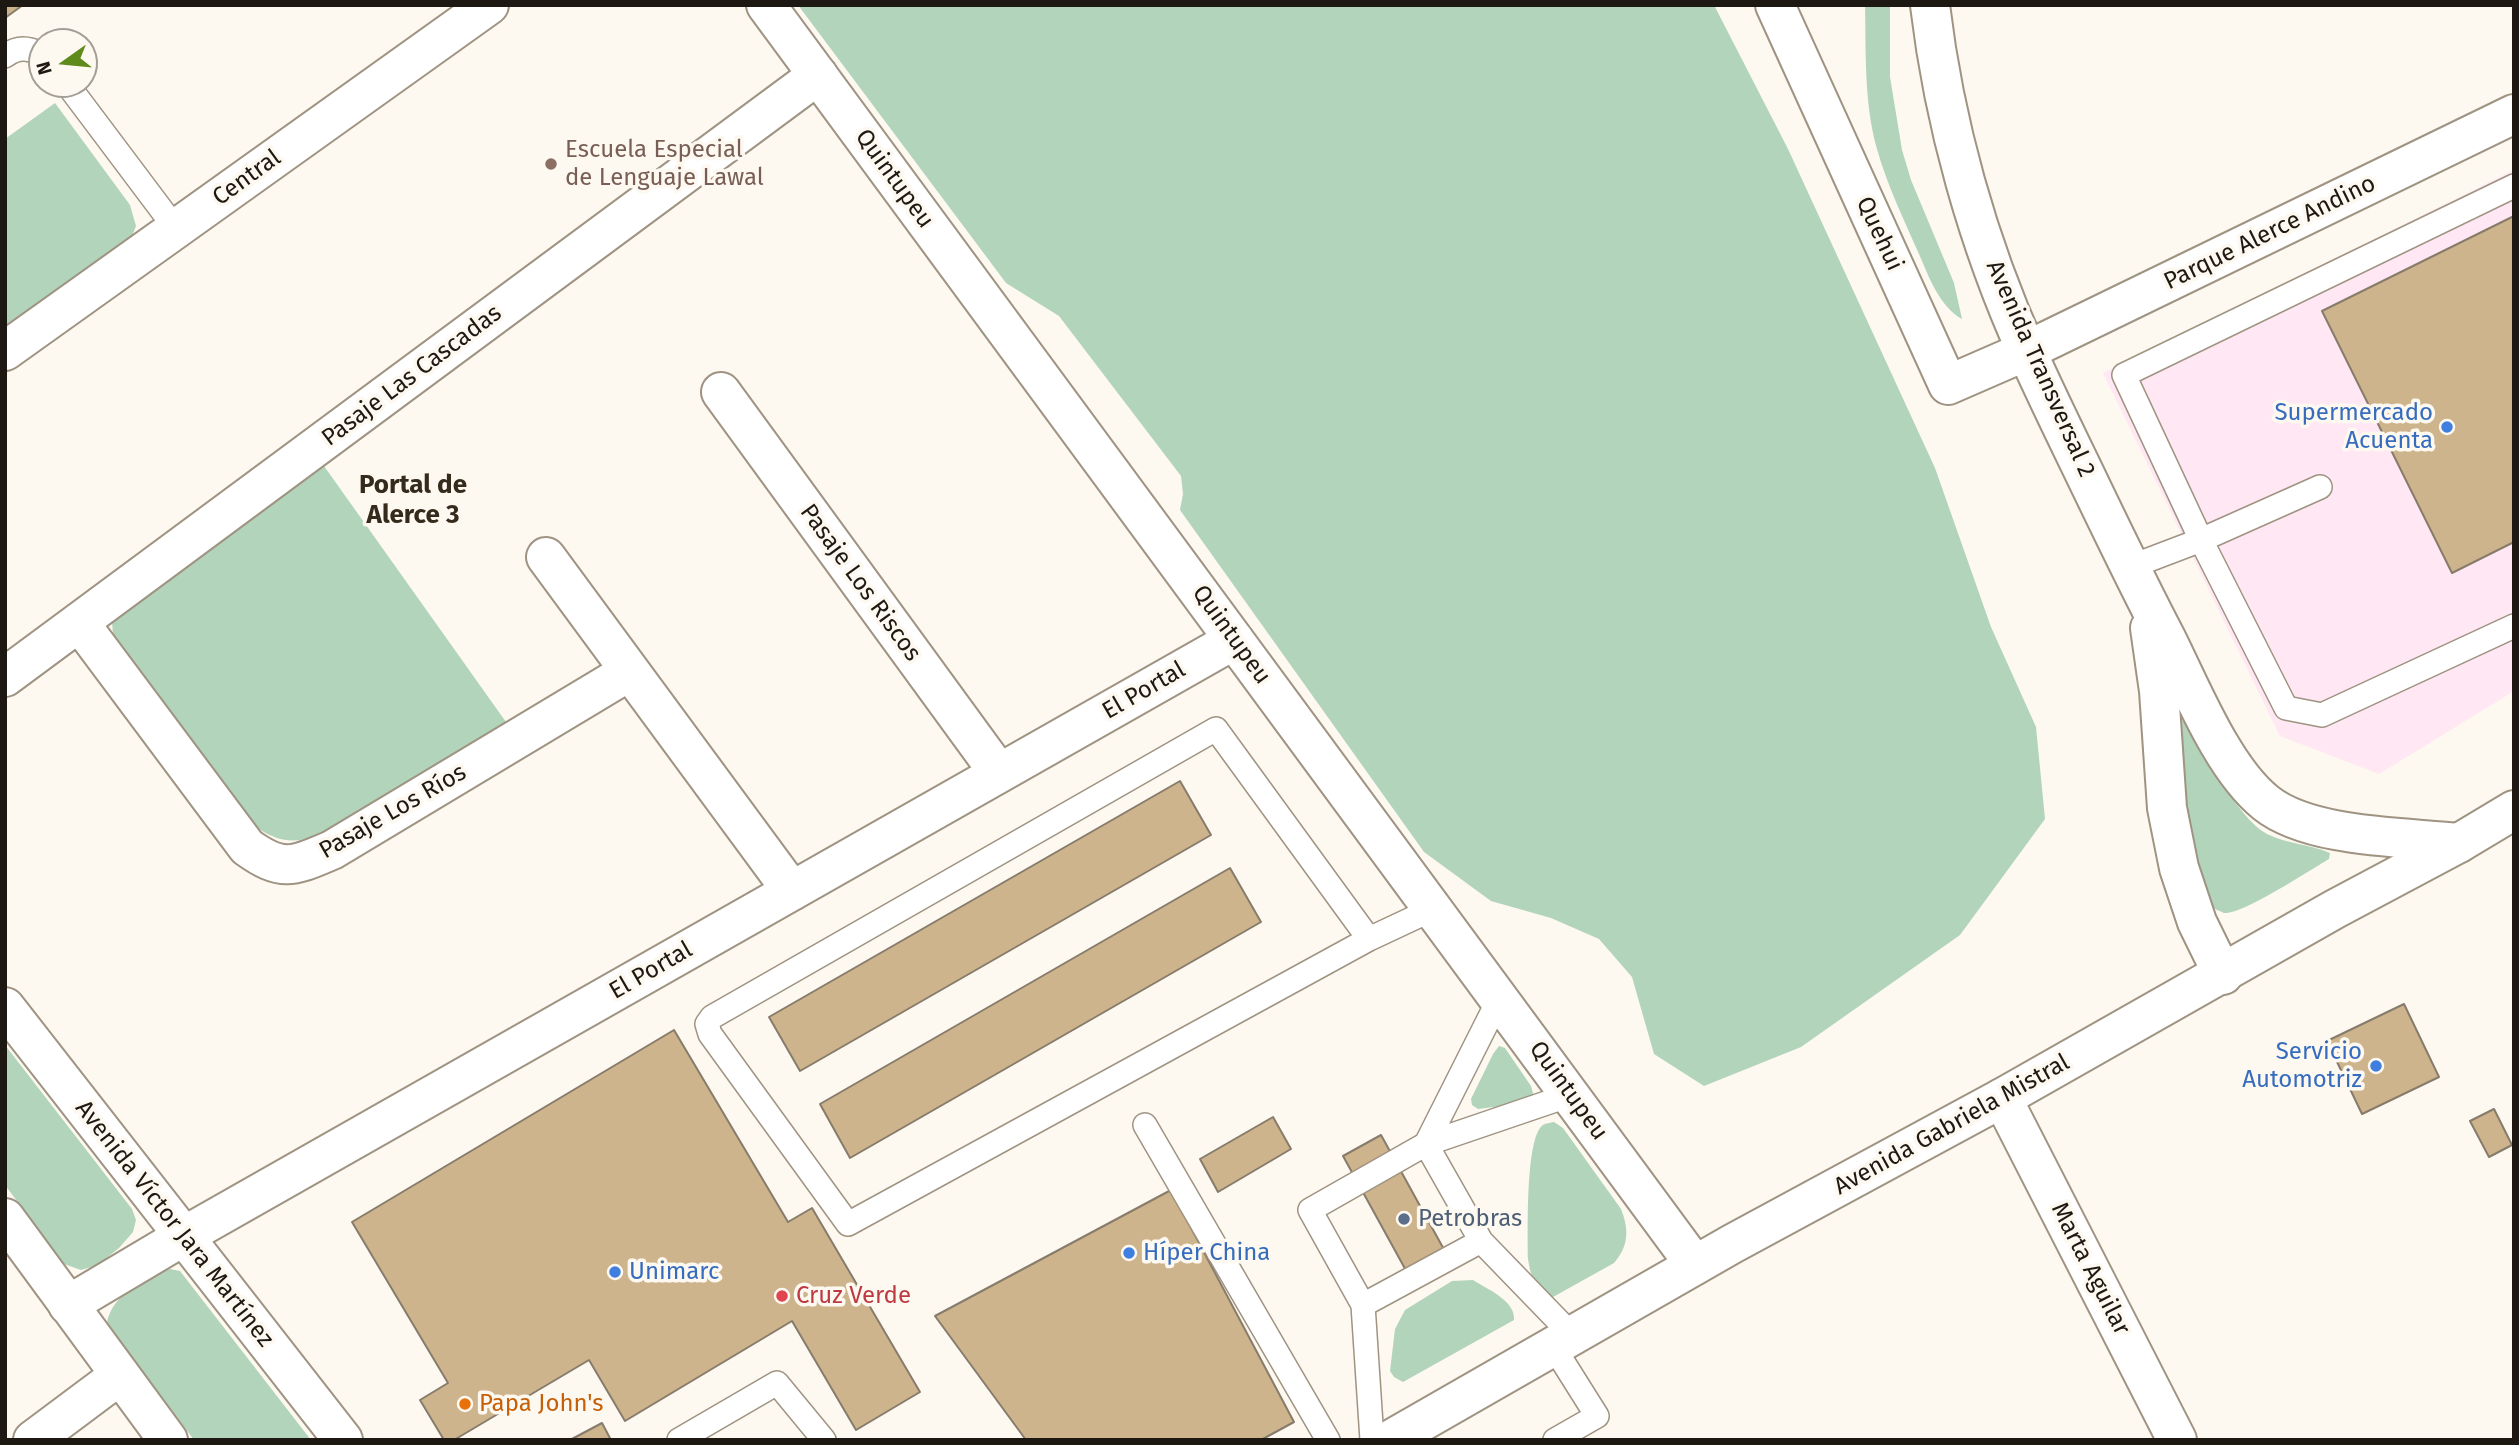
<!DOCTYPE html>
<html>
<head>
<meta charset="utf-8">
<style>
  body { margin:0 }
  #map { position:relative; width:2519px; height:1445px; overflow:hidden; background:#fdf8f0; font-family:"Fira Sans",sans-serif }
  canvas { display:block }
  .frame { position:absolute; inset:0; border:7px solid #1d1811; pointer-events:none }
  .north { position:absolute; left:28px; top:28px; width:70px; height:70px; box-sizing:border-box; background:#fdf8f0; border:2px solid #a39e97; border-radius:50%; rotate:255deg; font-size:19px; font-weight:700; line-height:28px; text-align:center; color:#1d1811 }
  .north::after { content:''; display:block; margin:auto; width:24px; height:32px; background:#5f8b1c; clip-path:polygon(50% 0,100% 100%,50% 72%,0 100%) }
</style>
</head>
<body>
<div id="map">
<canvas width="2519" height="1445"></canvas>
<div class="frame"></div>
<div class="north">N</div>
</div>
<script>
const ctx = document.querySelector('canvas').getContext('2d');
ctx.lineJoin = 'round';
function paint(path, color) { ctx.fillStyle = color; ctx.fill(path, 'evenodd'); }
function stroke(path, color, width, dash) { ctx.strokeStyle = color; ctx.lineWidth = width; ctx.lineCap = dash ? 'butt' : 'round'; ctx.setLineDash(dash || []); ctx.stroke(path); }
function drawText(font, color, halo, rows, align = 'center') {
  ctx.font = font + ' "Fira Sans",sans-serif'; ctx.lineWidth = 7; ctx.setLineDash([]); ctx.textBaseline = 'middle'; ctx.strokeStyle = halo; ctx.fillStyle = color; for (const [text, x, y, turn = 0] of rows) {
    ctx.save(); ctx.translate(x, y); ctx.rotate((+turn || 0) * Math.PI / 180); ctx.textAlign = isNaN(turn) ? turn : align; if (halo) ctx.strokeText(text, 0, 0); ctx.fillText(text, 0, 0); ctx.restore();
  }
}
paint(new Path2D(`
  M2514 170V691L2379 774 2280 736 2103 373Z`), '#ffe7f3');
paint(new Path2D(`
  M798 5H1714L1788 149 1935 468 1991 627 2036 727 2045 819 1960 935 1801 1047 1704 1086 1654 1054 1632 977 1599 939 1551 918 1491 901 1424 852 1180 510 1183 494 1181 476 1059 316 1006 283Z
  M1865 5H1890V77L1902 150 1911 180 1954 283 1962 319C1939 306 1929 277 1919 254 1904 220 1887 185 1877 149 1864 103 1866 53 1865 5Z
  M55 103 130 205 136 226 132 236 5 326V139Z
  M324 466 506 722 325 833C299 843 282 844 259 829L113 635 112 622 116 610Z
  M2184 718C2203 749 2236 817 2267 834 2287 844 2310 844 2330 853L2329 859C2310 870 2242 915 2224 913 2222 912 2212 908 2210 906 2188 887 2183 754 2182 722Z
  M5 1045 132 1209 136 1220 133 1232 119 1248 98 1265 81 1270 64 1264 5 1185Z
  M1499 1046 1505 1048 1531 1086 1534 1097 1525 1103 1478 1109 1472 1105 1471 1099 1493 1054Z
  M1554 1122 1563 1128 1621 1209C1629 1229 1629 1246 1614 1263L1553 1297C1534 1292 1531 1276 1528 1259 1528 1235 1525 1137 1543 1125 1546 1123 1550 1123 1554 1122Z
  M170 1269 180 1271 311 1440H194L107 1323C111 1296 146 1275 170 1269Z
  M1473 1280C1487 1289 1516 1301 1514 1320L1403 1382 1394 1377 1390 1371 1395 1329 1405 1310 1452 1281Z`), '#b2d4bb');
const building = new Path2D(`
  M5 5H23L5 18Z
  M2514 216V542L2452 573 2322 311Z
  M1180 781 1211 835 800 1071 769 1017Z
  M1230 868 1261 922 850 1158 820 1104Z
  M2404 1004 2439 1077 2362 1114 2327 1041Z
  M674 1030 788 1222 812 1208 920 1392 856 1430 792 1321 625 1421 589 1360 454 1440H444L420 1400 448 1383 352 1222Z
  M2494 1109 2512 1145 2489 1157 2470 1121Z
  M1273 1117 1291 1149 1218 1192 1200 1159Z
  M1381 1135 1452 1264 1414 1285 1343 1156Z
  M1171 1190 1294 1422 1261 1440H1026L935 1316Z
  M602 1423 611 1440H570Z`);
paint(building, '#ceb48c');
stroke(building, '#877c6b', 2);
const service = new Path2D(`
  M5 56C18 46 28 48 42 54
  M67 84 176 229
  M2514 186 2124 375 2201 540 2286 708 2322 715 2514 626
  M2130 567 2201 540 2320 487
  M1369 939 1216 729 712 1017 707 1024 710 1034 848 1224 1369 939 1433 909
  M1499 999 1426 1144 1481 1241 1572 1335
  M1145 1125 1328 1440
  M1363 1305 1481 1241
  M1553 1346 1597 1416 1555 1440
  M679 1440 777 1383 824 1440
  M1372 1440 1363 1305 1310 1210 1426 1144 1570 1095`);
const minor = new Path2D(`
  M1775 5 1948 385 2026 351 2514 114
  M1930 5C1944 123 1978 244 2027 352 2044 390 2062 427 2080 464 2108 522 2136 581 2166 638 2191 688 2223 769 2266 803 2310 838 2405 837 2459 843
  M5 351 489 5
  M721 392 999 773
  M546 557 792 891
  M79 622 247 847C283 873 294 866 332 850L630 671
  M2150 628 2159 691 2167 808 2179 868 2197 922 2223 975
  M5 677 818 75
  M2002 1098 2177 1440
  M68 1305 184 1236 1234 640
  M33 1440 120 1375`);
const tertiary = new Path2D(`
  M766 5 1695 1265`);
const secondary = new Path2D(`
  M5 1007 343 1440
  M5 1218 168 1440`);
const primary = new Path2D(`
  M1390 1440 1732 1244 2002 1098 2335 909 2459 843 2514 810`);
stroke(service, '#9f9382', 26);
stroke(minor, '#9f9382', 42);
stroke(tertiary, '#9f9382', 42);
stroke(secondary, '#9f9382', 42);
stroke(primary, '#9f9382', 42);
stroke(service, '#fff', 23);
stroke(minor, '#fff', 38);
stroke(tertiary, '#fff', 38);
stroke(secondary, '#fff', 38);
stroke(primary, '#fff', 38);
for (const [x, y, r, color] of [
  [551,164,7,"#8d6e63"],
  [2447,427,7,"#3f7fe0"],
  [2376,1066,7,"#3f7fe0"],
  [1404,1219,7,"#5c6f8a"],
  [1129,1253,7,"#3f7fe0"],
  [615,1272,7,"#3f7fe0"],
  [782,1296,7,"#e0444e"],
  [465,1404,7,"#e8710a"]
]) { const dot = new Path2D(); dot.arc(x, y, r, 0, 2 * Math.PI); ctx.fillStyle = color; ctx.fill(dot); stroke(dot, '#fdf8f0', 2.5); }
drawText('24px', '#785e54', '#fdf8f0', [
  ["Escuela Especial",565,150],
  ["de Lenguaje Lawal",565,178]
], 'left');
drawText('24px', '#1d1811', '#fdf8f0', [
  ["Central",247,178,-36],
  ["Quintupeu",894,179,54],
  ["Parque Alerce Andino",2270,233,-26],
  ["Quehui",1879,234,65],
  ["Avenida Transversal 2",2040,369,66],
  ["Pasaje Las Cascadas",412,376,-37],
  ["Pasaje Los Riscos",860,583,54],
  ["Quintupeu",1231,635,54],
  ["El Portal",1144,691,-30],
  ["Pasaje Los Ríos",393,812,-30],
  ["El Portal",651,971,-30],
  ["Quintupeu",1568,1091,54],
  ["Avenida Gabriela Mistral",1952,1125,-29],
  ["Avenida Víctor Jara Martínez",174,1224,52],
  ["Marta Aguilar",2090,1269,63]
]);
drawText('24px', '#366cbe', '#fdf8f0', [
  ["Supermercado",2433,413],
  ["Acuenta",2433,441],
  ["Servicio",2362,1052],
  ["Automotriz",2362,1080],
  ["Híper China",1143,1253,"left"],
  ["Unimarc",629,1272,"left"]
], 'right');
drawText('24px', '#4e5e75', '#fdf8f0', [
  ["Petrobras",1418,1219]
], 'left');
drawText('24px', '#be3a42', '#fdf8f0', [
  ["Cruz Verde",796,1296]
], 'left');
drawText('24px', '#c56008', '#fdf8f0', [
  ["Papa John's",479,1404]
], 'left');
drawText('bold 26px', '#352b1c', '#fdf8f0', [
  ["Portal de",413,486],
  ["Alerce 3",413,516]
]);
</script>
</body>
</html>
